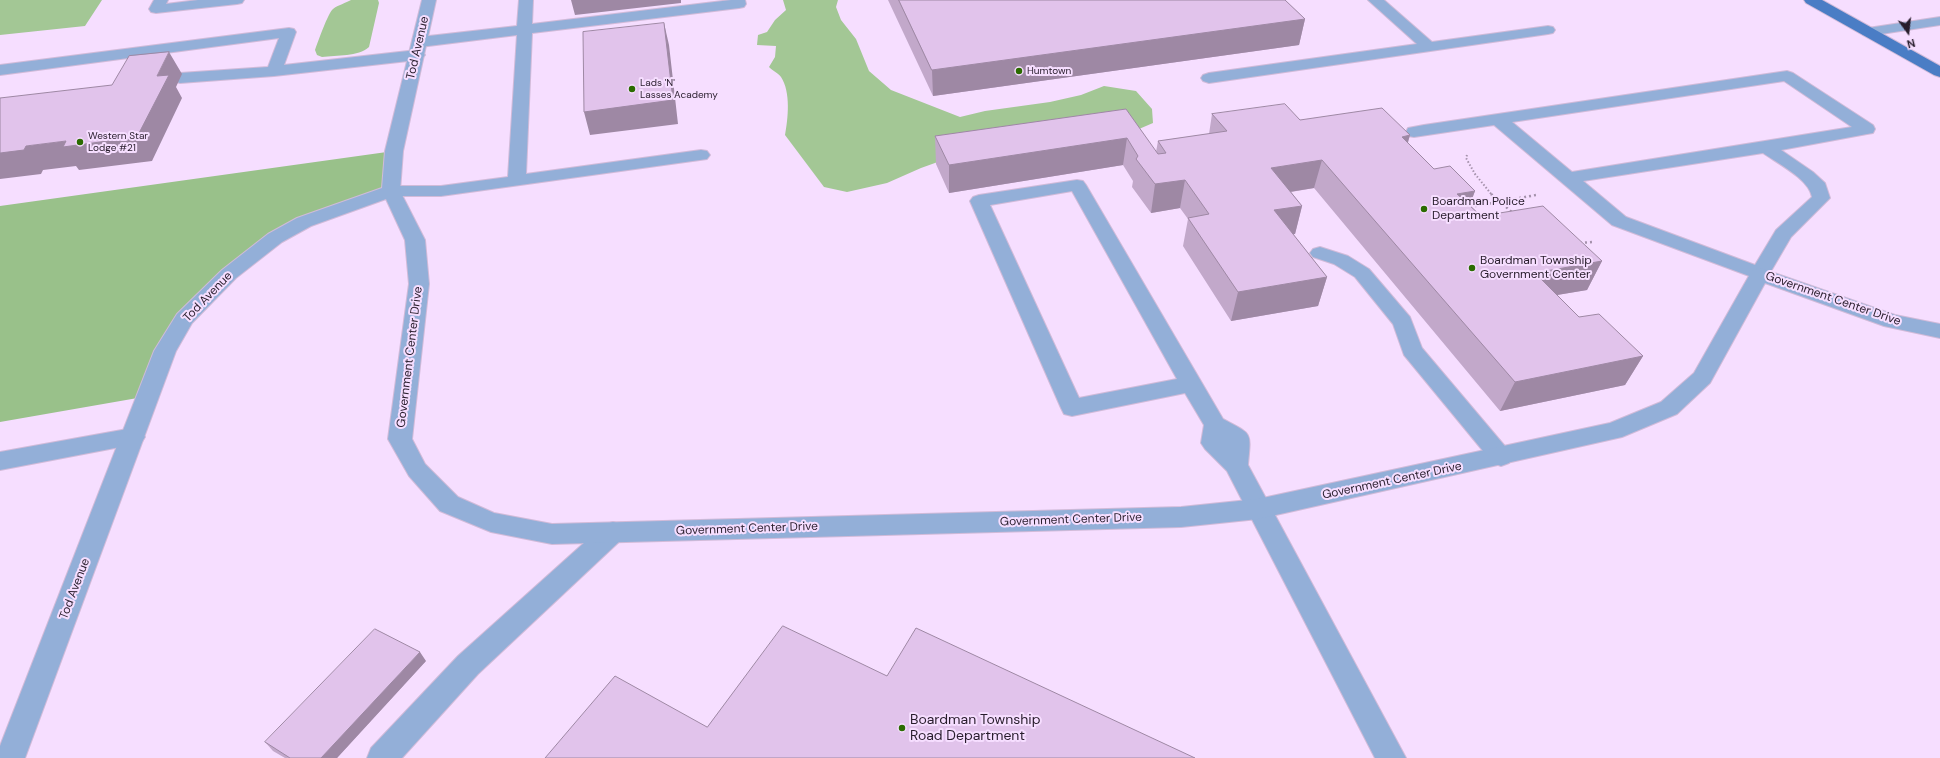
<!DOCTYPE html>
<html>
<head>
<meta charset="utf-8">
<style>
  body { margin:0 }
  #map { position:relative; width:1940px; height:758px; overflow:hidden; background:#f6deff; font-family:"DM Sans",sans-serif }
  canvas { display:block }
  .north { position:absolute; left:1888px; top:12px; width:40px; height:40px; -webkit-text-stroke:3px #f6deff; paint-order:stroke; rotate:165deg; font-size:11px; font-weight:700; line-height:16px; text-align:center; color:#281d2c }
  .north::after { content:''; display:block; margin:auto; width:14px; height:18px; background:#281d2c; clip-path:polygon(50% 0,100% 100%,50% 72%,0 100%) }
</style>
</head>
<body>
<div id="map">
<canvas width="1940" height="758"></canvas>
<div class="north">N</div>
</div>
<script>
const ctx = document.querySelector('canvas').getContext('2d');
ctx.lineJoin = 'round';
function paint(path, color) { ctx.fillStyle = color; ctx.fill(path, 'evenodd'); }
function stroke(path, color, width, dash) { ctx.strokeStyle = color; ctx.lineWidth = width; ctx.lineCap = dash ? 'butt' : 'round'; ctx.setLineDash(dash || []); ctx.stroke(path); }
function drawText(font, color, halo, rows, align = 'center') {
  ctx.font = font + ' "DM Sans",sans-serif'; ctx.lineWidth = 4; ctx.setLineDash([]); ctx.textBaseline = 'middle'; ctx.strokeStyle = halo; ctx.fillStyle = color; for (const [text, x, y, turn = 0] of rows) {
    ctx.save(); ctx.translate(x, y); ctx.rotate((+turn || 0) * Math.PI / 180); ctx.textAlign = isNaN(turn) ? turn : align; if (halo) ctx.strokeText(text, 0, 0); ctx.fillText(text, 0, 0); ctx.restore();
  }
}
paint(new Path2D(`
  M0 0H102L85 26 0 35Z
  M351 0H378L379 3 369 47C358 57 337 55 322 57L317 55 315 50C318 42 328 13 333 9 338 5 346 3 351 0Z
  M783 0H838L836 7 841 20 856 39 869 71 891 90 960 117 985 111 1050 102 1081 95 1104 86 1136 91 1152 109 1153 123 1132 132 960 154 921 168 887 183 847 192 824 187 785 135C788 119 791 92 781 77 779 74 772 70 769 67L775 57 776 46 757 45 758 35 767 32 775 20 786 10Z`), '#a3c795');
paint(new Path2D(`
  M394 151 391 191 304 222 184 319 149 396 0 422V206Z`), '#99c18a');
const lane = new Path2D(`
  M154 0H168L166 4 198 0H244L242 3 237 4 156 13 151 12 149 9Z
  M519 0H533L532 24 731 0H745L746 4 744 7 739 8 532 33 526 174 701 150 707 151 710 155 707 159 441 196H391L385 195 382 191 385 187 391 186H441L508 177 517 35 420 47 415 45 412 42 415 39 420 37 517 26Z
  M1368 0H1384L1432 42 1548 26 1553 27 1555 30 1553 33 1548 34 1209 83 1203 81 1201 78 1203 75 1209 73 1417 44Z
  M1940 17V25L1868 36 1863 35 1861 32 1863 29 1868 28Z
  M289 28 294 29 296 32 284 65 417 50 422 52 425 55 422 58 417 60 274 76 180 83 174 81 172 78 174 75 180 73 268 67 279 38 0 75V65Z
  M1787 71 1793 73 1873 125 1875 129 1873 133 1867 134 1781 150 1813 172 1825 183 1830 198 1791 237 1767 278 1760 280 1612 225 1494 125 1414 137 1408 136 1406 132 1408 128 1424 125ZM1784 81 1852 127 1572 172 1512 122ZM1763 153C1777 163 1809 179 1812 197L1776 230 1755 265 1626 217 1583 181Z
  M1077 180 1083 181 1086 185 1223 419C1253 435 1251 431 1248 465L1406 758H1375L1227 471 1205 449 1201 443 1204 425 1185 393 1072 416 1064 414 1061 408 970 201 973 197 979 195ZM1072 191 1177 379 1079 398 990 205Z
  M1320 247 1348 256 1369 269 1410 317 1422 348 1509 451 1513 457 1509 463 1501 466 1493 463 1404 355 1393 324 1355 277 1334 264 1313 257 1310 253 1313 249Z
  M133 428 141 431 145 437 141 443 0 470V452Z
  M613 522 622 525 626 532 622 539 478 674 402 758H367L371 748 458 656 604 525Z`);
const street = new Path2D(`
  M422 0H436L403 151 400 191 425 240 429 284 412 439 425 464 458 497 494 513 552 524 1181 507 1258 499 1610 423 1661 402 1694 373 1750 274 1753 270 1760 268 1895 315 1940 324V338L1884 326 1765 283 1710 383 1677 414 1622 437 1258 519 1181 527 552 544 491 532 440 511 409 476 388 439 409 284 405 240 386 199 311 226 282 242 236 278 192 323 176 351 25 758H0V746L154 351 177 314 222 270 268 234 297 218 382 188 385 151Z`);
const primary = new Path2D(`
  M1804 0H1822L1940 66V77L1934 75 1806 3Z`);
stroke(lane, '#d1bbd9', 2);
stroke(street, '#d1bbd9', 2);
stroke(primary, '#d1bbd9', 2);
stroke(new Path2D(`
  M1467 155 1466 158 1475 174 1492 195`), '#a592ac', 2, [1.5, 2]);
stroke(new Path2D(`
  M1491 194 1513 213
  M1470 207 1536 195
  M1580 243 1593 242`), '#a592ac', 2.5, [2, 3]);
paint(lane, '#93afd8');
paint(street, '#93afd8');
paint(primary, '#4a7dc5');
paint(new Path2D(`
  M888 0H1285L1305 19 1299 45 933 96Z
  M1126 109 1156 152 1158 141 1209 134 1212 114 1300 120 1410 135 1408 143 1434 169 1475 191 1470 205 1481 216 1602 261 1587 290 1557 295 1579 317 1643 356 1625 385 1500 411 1314 188 1291 192 1302 206 1295 234H1293L1327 277 1318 306 1231 321 1183 246 1188 219 1180 208 1151 213 1132 187 1133 181 1123 165 949 193 936 164 935 136Z
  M426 661 337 758H285L273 751 265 742Z`), '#c2a8ca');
paint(new Path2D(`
  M571 0H681V3L575 15Z
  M1305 19 1299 45 933 96 932 70Z
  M664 23 669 45 678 124 590 135 584 112Z
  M169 52 182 74 176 87 182 98 152 161 79 170 76 166 43 170 41 174 0 179V153L26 146 66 141 157 76Z
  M1410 135 1401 163 1402 137Z
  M1127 138 1123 165 949 193V165Z
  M1322 160 1314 188 1264 196 1271 168Z
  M1185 180 1180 208 1151 213 1155 184Z
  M1475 191 1464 219 1457 194Z
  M1302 206 1295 234 1267 239 1274 210Z
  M1602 261 1587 290 1521 301 1535 273Z
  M1327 277 1318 306 1231 321 1238 292Z
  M1643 356 1625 385 1500 411 1515 382Z
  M420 652 426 661 337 758H321Z`), '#9e88a4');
const building = new Path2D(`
  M899 0H1285L1305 19 932 70Z
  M664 23 673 100 584 112 583 32Z
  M169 52 157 76 169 75 137 137 63 147 66 141 26 146 24 150 0 153V98L112 85 129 56Z
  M1285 104 1300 120 1382 108 1410 135 1402 137 1434 169 1450 166 1475 191 1457 194 1481 216 1543 206 1602 261 1535 273 1579 317 1599 314 1643 356 1515 382 1322 160 1271 168 1302 206 1274 210 1327 277 1238 292 1188 218 1209 214 1185 180 1155 184 1136 159 1138 156 1127 138 949 165 935 136 1126 109 1158 154 1166 153 1158 141 1227 131 1212 114Z
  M783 626 887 676 916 628 1195 758H545L615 676 707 727Z
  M375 629 420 652 321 758H290L265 742Z`);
paint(building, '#e1c3eb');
stroke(building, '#9e88a4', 1);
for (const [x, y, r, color] of [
  [1019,71,4,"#2a6b00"],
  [632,89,4,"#2a6b00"],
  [80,142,4,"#2a6b00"],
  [1424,209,4,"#2a6b00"],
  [1472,268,4,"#2a6b00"],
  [902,728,4,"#2a6b00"]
]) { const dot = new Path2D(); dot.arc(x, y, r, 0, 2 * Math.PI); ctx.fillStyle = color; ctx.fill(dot); stroke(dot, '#f6deff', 1.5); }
drawText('10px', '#281d2c', '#f6deff', [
  ["Humtown",1027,71],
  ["Lads 'N'",640,83],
  ["Lasses Academy",640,95],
  ["Western Star",88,136],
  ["Lodge #21",88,148]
], 'left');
drawText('12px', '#281d2c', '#f6deff', [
  ["Tod Avenue",418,48,-77],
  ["Tod Avenue",208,297,-46],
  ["Government Center Drive",1833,299,19],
  ["Government Center Drive",410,357,-83],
  ["Government Center Drive",1392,481,-12],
  ["Government Center Drive",1071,520,-2],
  ["Government Center Drive",747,529,-2],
  ["Tod Avenue",75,589,-69]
]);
drawText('12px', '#281d2c', '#f6deff', [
  ["Boardman Police",1432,202],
  ["Department",1432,216],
  ["Boardman Township",1480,261],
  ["Government Center",1480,275]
], 'left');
drawText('14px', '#281d2c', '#f6deff', [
  ["Boardman Township",910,720],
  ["Road Department",910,736]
], 'left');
</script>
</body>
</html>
